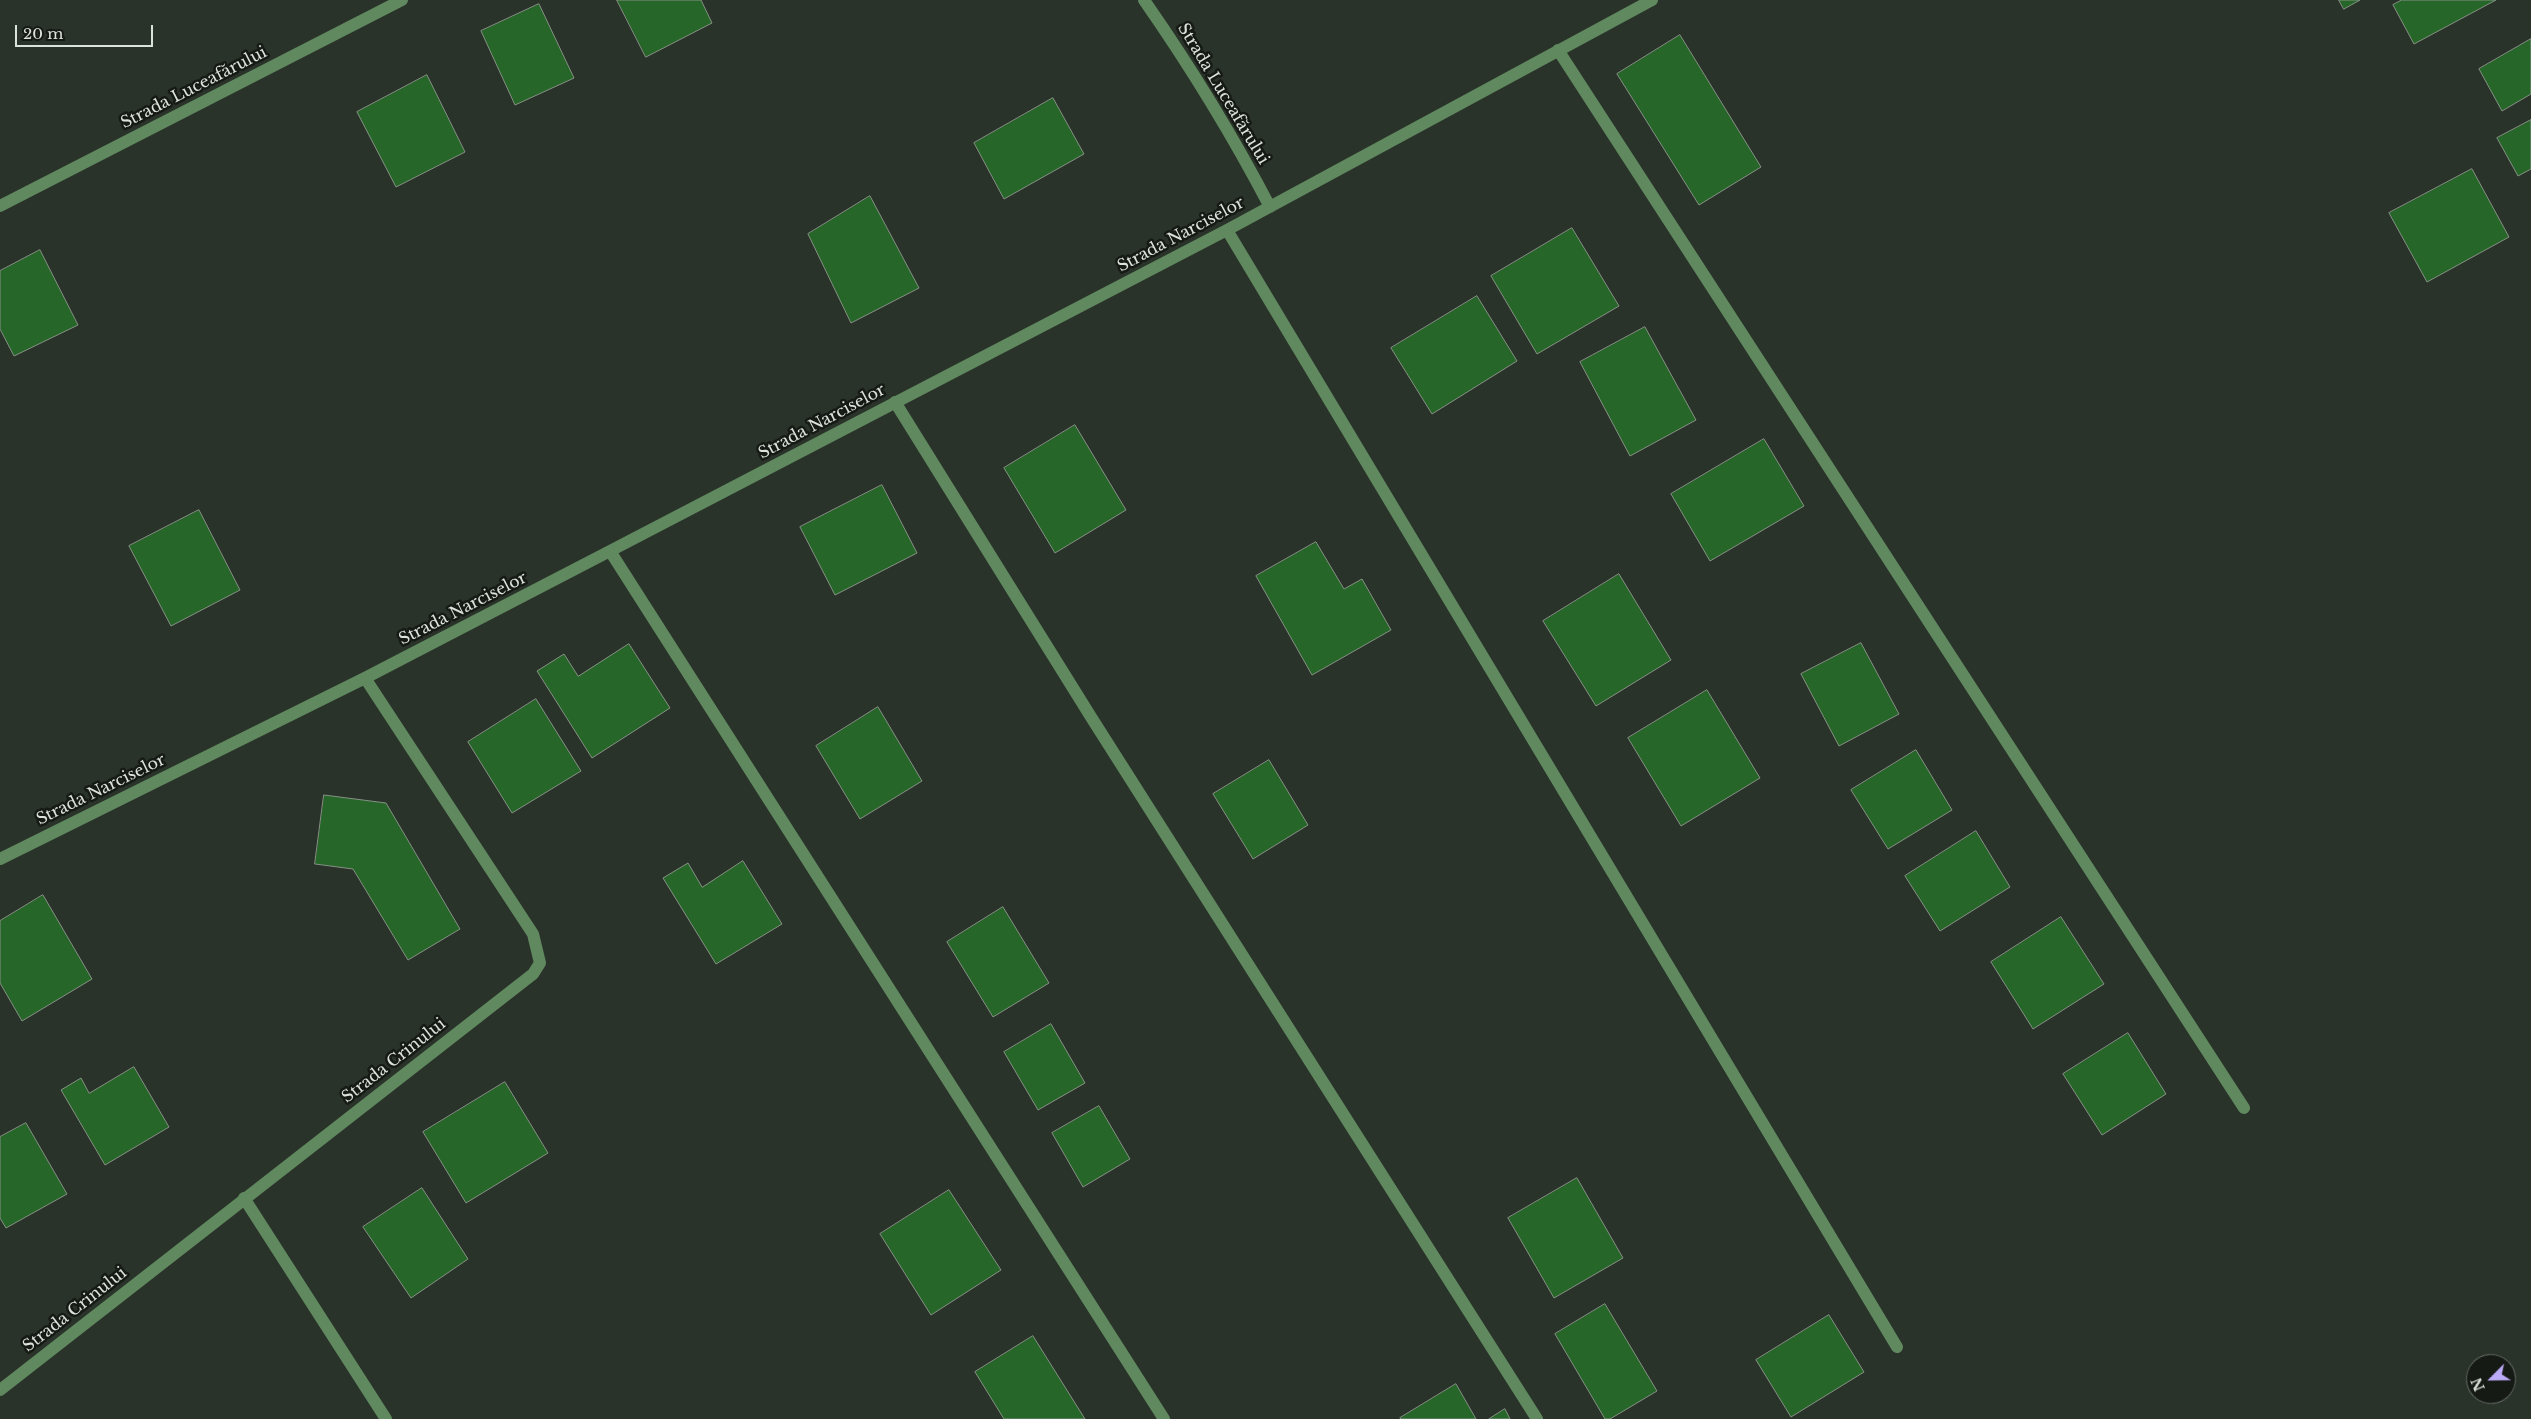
<!DOCTYPE html>
<html>
<head>
<meta charset="utf-8">
<style>
  body { margin:0 }
  #map { position:relative; width:2531px; height:1419px; overflow:hidden; background:#2a332a; font-family:"Libre Baskerville",serif }
  canvas { display:block }
  .north { position:absolute; left:2466px; top:1354px; width:50px; height:50px; box-sizing:border-box; background:#161a15; border:1px solid #656a65; border-radius:50%; rotate:247deg; font-size:14px; font-weight:700; line-height:20px; text-align:center; color:#dce2dc }
  .north::after { content:''; display:block; margin:auto; width:18px; height:22px; background:#bbaaf6; clip-path:polygon(50% 0,100% 100%,50% 72%,0 100%) }
  .scale { position:absolute; left:15px; top:25px; width:138px; height:22px; box-sizing:border-box; border:2px solid #dce2dc; border-top:0; padding-left:6px; font-size:15px; line-height:18px; white-space:nowrap; color:#dce2dc; -webkit-text-stroke:4px #161a15; paint-order:stroke }
</style>
</head>
<body>
<div id="map">
<canvas width="2531" height="1419"></canvas>
<div class="north">N</div>
<div class="scale">20 m</div>
</div>
<script>
const ctx = document.querySelector('canvas').getContext('2d');
ctx.lineJoin = 'round';
function paint(path, color) { ctx.fillStyle = color; ctx.fill(path, 'evenodd'); }
function stroke(path, color, width, dash) { ctx.strokeStyle = color; ctx.lineWidth = width; ctx.lineCap = dash ? 'butt' : 'round'; ctx.setLineDash(dash || []); ctx.stroke(path); }
function drawText(font, color, halo, rows, align = 'center') {
  ctx.font = font + ' "Libre Baskerville",serif'; ctx.lineWidth = 5; ctx.setLineDash([]); ctx.textBaseline = 'middle'; ctx.strokeStyle = halo; ctx.fillStyle = color; for (const [text, x, y, turn = 0] of rows) {
    ctx.save(); ctx.translate(x, y); ctx.rotate((+turn || 0) * Math.PI / 180); ctx.textAlign = isNaN(turn) ? turn : align; if (halo) ctx.strokeText(text, 0, 0); ctx.fillText(text, 0, 0); ctx.restore();
  }
}
const building = new Path2D(`
  M617 0H701L712 23 646 57Z
  M2339 0H2360L2344 9Z
  M2402 0H2496L2414 44 2393 5Z
  M539 4 574 78 515 105 481 31Z
  M1680 35 1761 167 1699 205 1617 74Z
  M2531 39V94L2502 111 2479 69Z
  M427 75 465 152 396 187 357 112Z
  M1053 98 1084 154 1004 199 974 143Z
  M2531 120V169L2518 176 2497 138Z
  M2472 169 2509 237 2427 282 2389 213Z
  M870 196 919 288 851 323 808 234Z
  M1572 228 1619 306 1537 354 1491 276Z
  M40 250 78 325 14 356 0 329V271Z
  M1477 296 1517 361 1432 414 1391 348Z
  M1645 327 1696 420 1630 456 1580 362Z
  M1075 425 1126 510 1055 553 1004 468Z
  M1764 439 1804 506 1710 561 1671 494Z
  M882 485 917 553 835 595 800 527Z
  M199 510 240 590 171 626 129 546Z
  M1316 542 1344 589 1362 579 1391 630 1312 675 1256 576Z
  M1619 574 1671 660 1596 706 1543 621Z
  M1861 643 1899 714 1839 746 1801 674Z
  M629 644 670 708 592 758 537 671 564 654 578 676Z
  M1707 690 1760 778 1681 826 1628 738Z
  M536 699 581 771 512 813 468 742Z
  M878 707 922 781 860 819 816 746Z
  M1916 750 1952 810 1888 849 1851 790Z
  M1269 760 1308 825 1253 859 1213 794Z
  M324 795 386 803 460 929 408 960 353 869 315 864Z
  M1976 831 2010 887 1940 931 1905 876Z
  M743 861 782 924 716 964 663 878 688 863 702 887Z
  M43 895 92 979 22 1021 0 983V921Z
  M1003 907 1049 983 993 1017 947 942Z
  M2061 917 2104 984 2033 1029 1991 962Z
  M1051 1024 1085 1083 1038 1110 1004 1052Z
  M2128 1033 2166 1094 2102 1135 2063 1074Z
  M134 1067 169 1127 105 1165 61 1090 81 1078 89 1093Z
  M505 1082 548 1153 466 1203 423 1132Z
  M1099 1106 1130 1159 1083 1187 1052 1133Z
  M26 1123 67 1194 6 1228 0 1218V1137Z
  M1577 1178 1623 1258 1554 1298 1508 1218Z
  M422 1188 468 1259 411 1298 363 1227Z
  M949 1190 1001 1270 931 1315 880 1234Z
  M1605 1304 1657 1391 1610 1419H1605L1555 1334Z
  M1829 1315 1864 1372 1791 1417 1756 1360Z
  M1033 1336 1085 1419H1004L975 1372Z
  M1456 1384 1476 1419H1401L1400 1418Z
  M1505 1409 1510 1419H1489Z`);
paint(building, '#266628');
stroke(building, '#869185', 1);
stroke(new Path2D(`
  M1144 0C1190 66 1233 136 1270 207
  M1558 50 2244 1108
  M0 206 402 0
  M1227 230 1897 1347
  M895 402 1091 717 1537 1419
  M610 551 1164 1419
  M0 859 365 678 610 551 1227 230 1652 0
  M244 1198 386 1419
  M0 1390 533 974 540 963 533 934 365 678`), '#60895f', 12);
drawText('16px', '#dce2dc', '#161a15', [
  ["Strada Luceafărului",194,88,-27],
  ["Strada Luceafărului",1223,94,59],
  ["Strada Narciselor",1181,235,-28],
  ["Strada Narciselor",822,422,-28],
  ["Strada Narciselor",463,609,-27],
  ["Strada Narciselor",101,790,-26],
  ["Strada Crinului",394,1061,-38],
  ["Strada Crinului",75,1310,-38]
]);
</script>
</body>
</html>
